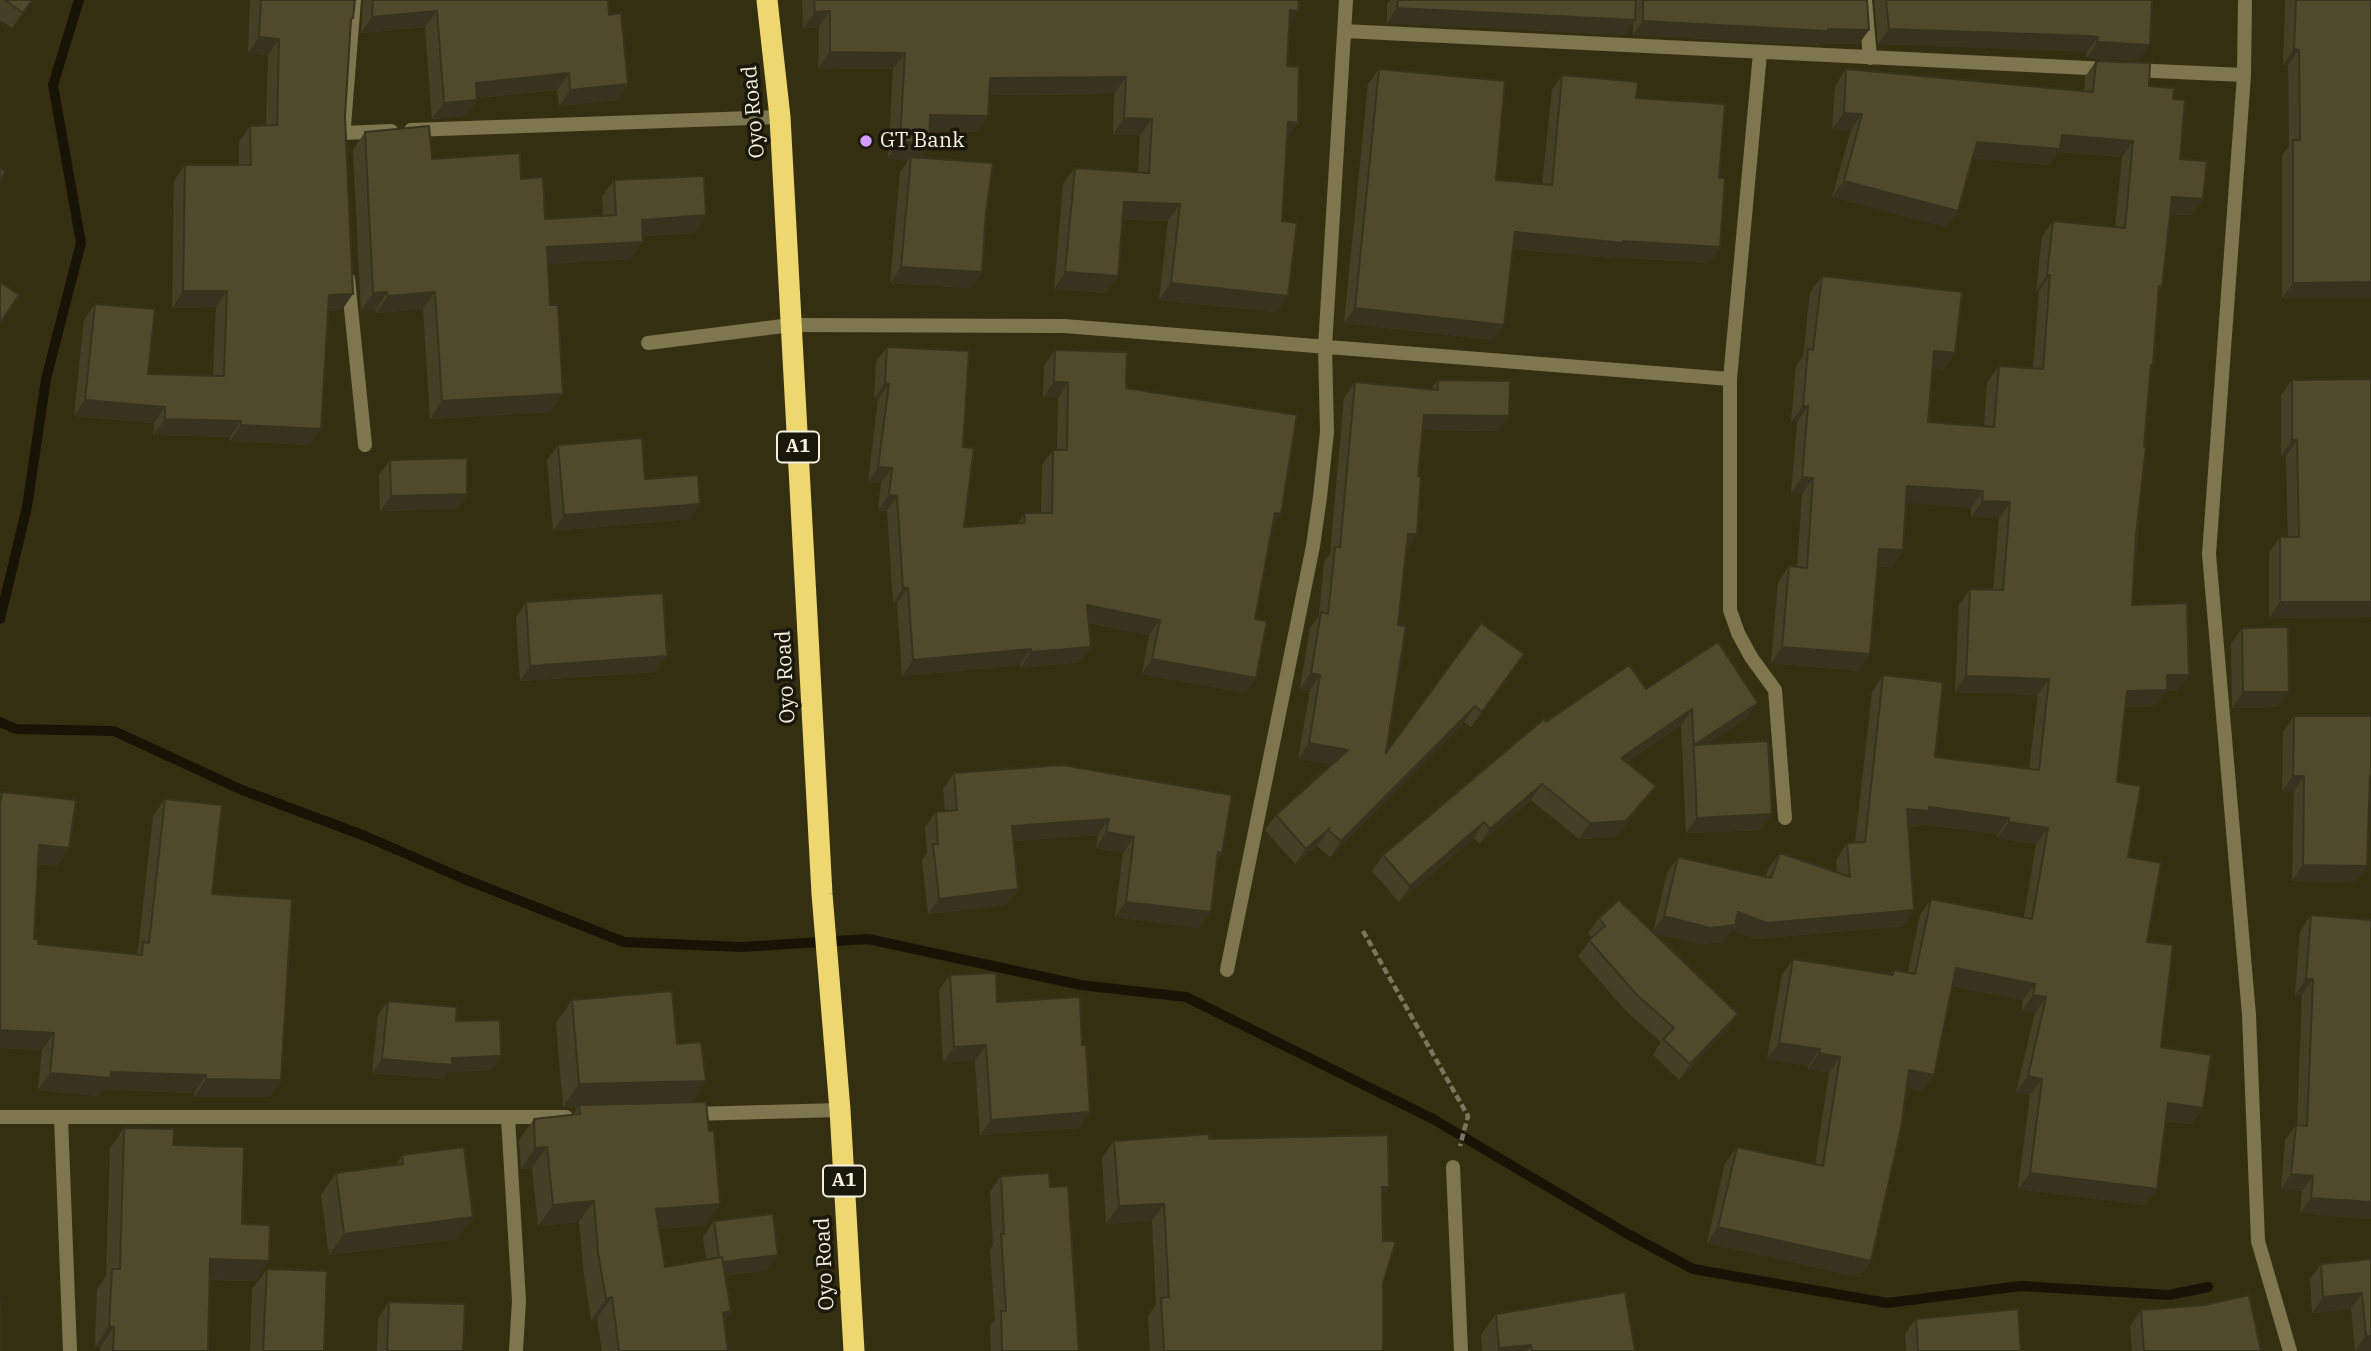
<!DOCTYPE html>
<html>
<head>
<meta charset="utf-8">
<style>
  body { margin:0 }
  canvas { display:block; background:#352f12 }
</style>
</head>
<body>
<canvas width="2371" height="1351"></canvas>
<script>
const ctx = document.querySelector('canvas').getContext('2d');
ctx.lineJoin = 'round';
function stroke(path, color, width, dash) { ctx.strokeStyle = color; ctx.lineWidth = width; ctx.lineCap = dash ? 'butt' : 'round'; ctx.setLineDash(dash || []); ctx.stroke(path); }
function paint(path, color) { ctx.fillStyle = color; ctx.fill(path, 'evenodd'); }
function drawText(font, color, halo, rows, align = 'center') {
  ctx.font = font + ' "IBM Plex Serif",serif'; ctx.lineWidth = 7; ctx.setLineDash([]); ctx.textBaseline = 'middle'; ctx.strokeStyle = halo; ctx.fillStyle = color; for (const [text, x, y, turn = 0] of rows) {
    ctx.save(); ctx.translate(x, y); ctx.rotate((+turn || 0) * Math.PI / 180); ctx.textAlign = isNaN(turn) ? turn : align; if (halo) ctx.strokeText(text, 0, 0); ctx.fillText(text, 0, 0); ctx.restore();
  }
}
stroke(new Path2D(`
  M0 619 27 507 46 379 81 243 53 85 79 0
  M0 722 16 729 114 731 242 790 365 836 462 878 624 942 742 947 868 939 1081 985 1186 997 1433 1119 1626 1233 1693 1269 1887 1303 2021 1286 2169 1295 2208 1287`), '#171406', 10);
stroke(new Path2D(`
  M1363 931 1468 1116 1460 1146`), '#7b765e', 4.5, [7, 3.5]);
stroke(new Path2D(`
  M648 343 791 325`), '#7e764e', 14);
stroke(new Path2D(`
  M1865 0 1870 58
  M2245 0 2244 75 2209 554 2249 1015 2258 1241 2290 1351
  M1344 31 2108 69
  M1760 53 1730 379V610L1738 633 1751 657 1775 690 1785 818
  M2132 70 2244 75
  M344 126 354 0
  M411 130 780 117
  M343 133 391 131
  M348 279 365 445
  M791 325 1064 326 1730 379
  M1227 970 1313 546 1320 497 1327 432 1325 347 1346 0
  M691 1114 840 1110
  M0 1117H566
  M61 1118 70 1351
  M508 1118 519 1301 516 1351
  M1453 1167 1461 1351`), '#7e764e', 14);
stroke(new Path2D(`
  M767 0 780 117 822 894 840 1110 854 1351`), '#edd76e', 21);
paint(new Path2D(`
  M0 0H32L12 28 0 20Z
  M250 0H355L351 21 345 117 342 310 328 311 310 445 230 441V437L153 435 154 423 74 416 84 320 95 304 148 374 213 375 216 307 172 308 174 181 185 165H239V142L250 126 266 125 268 55 248 53Z
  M363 0H608L609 15 628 84 617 100 559 106 557 90 477 98V100L465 116 432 119 425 27 361 33Z
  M802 0H1299L1289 24 1287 66 1298 123 1287 137 1282 221 1288 296 1276 312 1159 300 1168 221 1123 219 1118 276 1106 293 1054 289 1063 184 1075 168 1138 172 1140 135H1113L1114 94 990 95 977 132 929 131 920 157 986 213 982 272 971 288 890 283 900 172 908 161 888 158 893 69 818 68 819 27 803 28Z
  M1390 0H1867L1859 44 1819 43 1818 45 1633 35V22L1624 35 1387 23V4Z
  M1874 0H2152L2139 60 2087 58V52L2079 51 1878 44Z
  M2285 0H2371V298H2282V155L2289 146 2288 65H2283Z
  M2096 61 2173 99 2180 159 2203 199 2192 215 2170 214 2159 291 2151 369 2132 605 2177 691H2166L2155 706 2125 707 2117 782 2128 857 2147 942 2161 1047 2203 1108 2191 1124 2166 1121 2146 1205 2018 1189 2030 1095 2016 1092 2035 1013 2022 1011 2023 1000 1952 986 1922 1091 1907 1088 1871 1261 1859 1277 1707 1243 1725 1163 1737 1147 1815 1165 1829 1073 1808 1069V1066L1767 1059 1782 975 1793 959 1890 975 1894 970 1908 972 1920 915 1931 899 2024 917 2036 844 1997 838 1998 834 1920 824 1917 827 1908 826 1903 926 1756 939 1731 930 1723 942 1699 944 1653 933 1738 1014 1727 1029 1679 1080 1653 1055 1661 1042 1625 1010 1578 956 1592 938 1588 933 1599 918 1653 932 1667 873 1678 857 1766 876 1768 869 1780 853 1837 873 1836 860 1847 843H1855L1872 692 1883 675 1935 757 2029 769 2038 695 1955 692 1959 605 1970 589 1993 590 1999 518 1971 517V508L1906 502 1903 550 1892 567 1878 566 1859 671 1771 663 1778 582 1789 566 1797 567 1802 494 1791 493 1797 422H1791L1796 366 1803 356 1810 293 1822 276 1955 353 1943 370 1933 368 1928 422 1984 426 1987 382 1999 366 2033 368 2039 291H2036L2042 237 2053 221 2115 227 2122 157 2058 152 2049 165 1972 158 1958 211 1946 227 1832 197 1851 130 1832 129 1835 86 1846 69 2084 91 2085 77Z
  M1379 69 1496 180 1542 184 1552 90 1562 75 1636 98 1709 263 1614 257 1612 258 1513 249 1493 340 1344 323 1368 84Z
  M365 132 432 159 521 179 545 219 603 215 602 197 614 180 706 215 694 233 643 236 631 259 548 264 551 412 430 419 423 309 376 313 375 310H361L353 150Z
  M887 347 963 447 964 527 1017 524 1025 513H1041L1042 465 1053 450H1057L1058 398H1043L1044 366 1055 350 1126 388 1273 525 1255 619 1256 678 1245 693 1142 674 1149 635 1089 623 1091 647 1080 662 1020 668V665L902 676 897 603H893L887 511 878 510 881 483 868 482 878 399H874L876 362Z
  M2371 379V617L2269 618V553L2280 537H2288L2286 456H2281V395L2292 380Z
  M1438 380 1498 431 1423 430 1418 476 1417 534 1406 549 1386 753 1524 654 1471 727 1464 722 1330 857 1317 846 1319 844 1295 864 1265 830 1276 815 1332 764 1298 759 1310 690 1300 689 1310 628 1319 616 1324 562 1330 554 1344 398 1355 382 1431 389Z
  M558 445 645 479 690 519 553 531 547 460Z
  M390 460 467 494 457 509 380 511 379 475Z
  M526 602 656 672 520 681 516 618Z
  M2242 628 2278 707 2232 708 2231 644Z
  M1646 689 1747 718 1707 744 1772 814 1761 830 1686 833 1681 725 1627 762 1645 801 1615 837 1579 839 1531 800 1479 844 1474 838 1399 902 1372 871 1383 855 1546 722Z
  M2294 716 2369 792 2356 882 2292 881 2294 792H2282L2283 732Z
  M954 773 1222 853 1217 859 1200 928 1115 917 1123 853 1096 848 1098 835 1013 841 1018 889 1007 905 928 914 922 860 927 853 925 827 936 812 945 811 943 789Z
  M2 792 69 848 57 866 38 864 34 939 38 944 135 954 138 950 153 816 165 799 212 894 281 1080 269 1097H194V1093L102 1089 98 1096 38 1090 42 1050 0 1048V794Z
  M2311 915 2371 1219 2300 1213 2302 1191 2281 1189 2285 1140 2296 1125H2297L2302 995H2295L2300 931Z
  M950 975 997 1002 1082 1045 1090 1112 1080 1128 980 1135 975 1061 943 1062 939 990Z
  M572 1000 677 1044 691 1103 709 1131 720 1204 705 1225 659 1229 665 1267 706 1259 703 1237 714 1221 767 1270 725 1276 731 1311 724 1321 728 1351H602L597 1318 591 1320 584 1274 579 1222 538 1226 532 1168 521 1169 519 1140 534 1119 573 1115 578 1107H563L556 1023Z
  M388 1001 456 1021 501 1056 491 1070 447 1072 442 1079 372 1073 378 1015Z
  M124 1128 173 1145 242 1224 269 1261 255 1281 210 1280 208 1351H100V1347H95L97 1289 106 1276 110 1148Z
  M1209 1139 1382 1197 1383 1351H1150L1148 1316 1156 1305 1152 1221 1106 1224 1102 1158 1114 1141Z
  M402 1155 457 1239 329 1255 321 1195 336 1173 395 1166Z
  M1001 1176 1050 1187 1079 1351H991L990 1326 995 1320 990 1250 993 1245 990 1192Z
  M2371 1259V1351H2355L2351 1309 2312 1313 2310 1279 2321 1264Z
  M267 1269 324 1351H250L252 1289Z
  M389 1302 463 1351H377L378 1318Z
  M2141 1310 2261 1351H2132L2130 1326Z
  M1496 1314 1635 1351H1482L1481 1335Z
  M1916 1319 2021 1351H1906L1905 1334Z`), '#453f26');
paint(new Path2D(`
  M1397 8 1635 20 1624 35 1387 23Z
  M1290 10 1298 11 1287 27Z
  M437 11 425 27 361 33 372 17Z
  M830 11 819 27 803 28 815 12Z
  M1643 21 1828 29 1869 30 1859 44 1819 43 1818 45 1633 35Z
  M1889 29 2090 36 2098 37 2087 52 1878 44Z
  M259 37 279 39 268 55 248 53Z
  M2097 42 2150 45 2139 60 2087 58Z
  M2294 49 2299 50 2288 65H2283Z
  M830 52 905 53 893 69 818 68Z
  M569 73 557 90 464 99 476 83Z
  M1126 77 1114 94 979 95 990 78Z
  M628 84 617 100 559 106 570 90Z
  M477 100 465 116 432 119 444 103Z
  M1844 113 1862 114 1851 130 1832 129Z
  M930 115 988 116 977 132 918 131Z
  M1124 118 1152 119 1140 135H1113Z
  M1288 122 1298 123 1286 139Z
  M2062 135 2133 141 2122 157 2058 152 2049 165 1965 158 1977 142Z
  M900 141 929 145 917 162 911 157 908 161 888 158Z
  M1844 181 1958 211 1946 227 1832 197Z
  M2172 197 2203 199 2192 215 2160 213Z
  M1124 202 1180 204 1168 221 1112 218Z
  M706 215 694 233 630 237 642 220Z
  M1515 232 1720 247 1709 263 1614 257 1612 258 1504 248Z
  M643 242 631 259 535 265 547 247Z
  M901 267 982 272 971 288 890 283Z
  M1065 272 1118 276 1106 293 1054 289Z
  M2047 275H2050L2039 291H2036Z
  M2371 282V298H2282L2293 283Z
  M1171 283 1288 296 1276 312 1159 300Z
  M183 291H227L216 307 172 308Z
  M387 292 375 310H361L373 293Z
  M435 292 423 309 376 313 388 296Z
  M353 294 342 310 318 311 329 295Z
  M1355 308 1504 325 1493 340 1344 323Z
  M1934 351 1955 353 1943 370 1923 367Z
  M1054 382H1068L1058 398H1043Z
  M885 383 889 384 878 399H874Z
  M563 394 551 412 430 419 442 401Z
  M85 400 165 407 154 423 74 416Z
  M1803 406H1808L1797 422H1791Z
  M1424 415 1509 416 1498 431 1413 430Z
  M165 419 241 421 230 437 153 435Z
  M241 425 321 429 310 445 230 441Z
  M2292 440H2297L2286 456H2281Z
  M878 467 892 468 881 483 868 482Z
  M1802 477 1813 478 1802 494 1791 493Z
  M1907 486 1983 491 1971 508 1896 502Z
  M467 494 457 509 380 511 391 496Z
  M889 495 897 496 887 511 878 510Z
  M1982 501 2010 502 1999 518 1971 517Z
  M700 504 690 519 553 531 564 515Z
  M1275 513 1281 514 1270 530Z
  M1408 534H1417L1406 550Z
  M1879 549 1903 550 1892 567 1868 565Z
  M903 588H908L897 603H893Z
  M2280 602H2371V617L2269 618Z
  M1087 605 1160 620 1149 635 1077 620Z
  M1091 647 1080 662 1020 668 1031 652Z
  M1782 647 1870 654 1859 671 1771 663Z
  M1031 649 1020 665 902 676 913 660Z
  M667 656 656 672 520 681 530 666Z
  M1152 659 1256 678 1245 693 1142 674Z
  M1311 673 1320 675 1310 690 1300 689Z
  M2167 675H2189L2177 691H2166L2155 706 2116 707 2127 691Z
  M1966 676 2049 679 2038 695 1955 692Z
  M2243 692H2289L2278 707 2232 708Z
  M1758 703 1747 718 1694 753V745Z
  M1475 706 1464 722 1330 857 1341 841Z
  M1692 709 1681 725 1610 773 1621 758Z
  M1309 743 1348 750 1337 765 1298 759Z
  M2293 776H2304L2294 792H2282Z
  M2370 776H2371V792H2359Z
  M1542 784 1531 800 1479 844 1490 829Z
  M1656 786 1645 801 1615 837 1579 839 1590 823Z
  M1929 807 2009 818 1998 834 1920 824 1917 827 1896 825 1907 809Z
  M1772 814 1761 830 1686 833 1697 818Z
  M1109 819 1098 835 1001 842 1012 826Z
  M1484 822 1474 838 1399 902 1410 886Z
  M2009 822 2048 828 2036 844 1997 838Z
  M1330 828 1319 844 1295 864 1306 849Z
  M1106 832 1134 837 1123 853 1096 848Z
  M39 845 69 848 57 866 27 863Z
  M2303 865 2367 866 2356 882 2292 881Z
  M1018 889 1007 905 928 914 939 899Z
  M1126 902 1211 912 1200 928 1115 917Z
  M1914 910 1903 926 1756 939 1731 930 1723 942 1699 944 1652 933 1664 916 1738 912Z
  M1956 968 2035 984 2023 1000 1944 984Z
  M2306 979H2313L2302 995H2295Z
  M2033 995 2046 997 2035 1013 2022 1011Z
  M1738 1014 1727 1029 1679 1080 1690 1064Z
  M0 1030 54 1033 42 1050 0 1048Z
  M1779 1043 1820 1049 1808 1066 1767 1059Z
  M986 1045 975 1061 943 1062 954 1047Z
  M1819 1053 1840 1057 1829 1073 1808 1069Z
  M501 1056 491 1070 447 1072 442 1079 372 1073 382 1059Z
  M1909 1070 1934 1075 1922 1091 1898 1086Z
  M111 1072 206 1075 194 1093 102 1089 98 1096 38 1090 50 1073Z
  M2028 1076 2042 1079 2030 1095 2016 1092Z
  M206 1079 281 1080 269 1097H194Z
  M706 1081 690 1104 563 1107 579 1084Z
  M2168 1103 2203 1108 2191 1124 2156 1119Z
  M1090 1112 1080 1128 980 1135 991 1120Z
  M547 1147 532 1168 521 1169 535 1148Z
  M2030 1173 2157 1189 2146 1205 2018 1189Z
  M2291 1174 2313 1176 2302 1191 2281 1189Z
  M1382 1187H1389L1377 1205Z
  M2311 1198 2371 1202V1219L2300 1213Z
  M594 1201 579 1222 538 1226 553 1205Z
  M720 1204 705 1225 641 1230 656 1209Z
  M1164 1204 1152 1221 1106 1224 1119 1206Z
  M473 1217 457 1239 329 1255 344 1234Z
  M1718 1227 1871 1261 1859 1277 1707 1243Z
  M778 1255 767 1270 709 1278 720 1262Z
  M210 1259 269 1261 255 1281 196 1279Z
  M2362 1293 2351 1309 2312 1313 2323 1297Z
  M612 1297 597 1318 591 1320 606 1299Z
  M731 1311 717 1332 723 1313Z
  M109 1326 114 1327 100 1347H95Z
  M2366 1336H2371V1351H2355Z
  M1531 1345 1527 1351H1497L1499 1348Z`), '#38331f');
const building = new Path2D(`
  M5 0H32L23 13Z
  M261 0H355L353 18 351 19 345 117 353 294 329 295 321 429 241 425V421L165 419V407L85 400 95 304 155 309 148 374 224 376 227 291H183L185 165H251L250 126 277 125 279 39 259 37Z
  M373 0H608L609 15 621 13 628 84 570 90 569 73 476 83 477 100 444 103 437 11 372 17Z
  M814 0H1299L1298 11 1290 10 1287 66 1299 67 1298 123 1288 122 1282 221 1297 223 1288 296 1171 283 1180 204 1124 202 1118 276 1065 272 1075 168 1149 173 1152 119 1124 118 1126 77 990 78 988 116 930 115 929 145 900 141 905 53 830 52V11L815 12Z
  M1398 0H1636L1635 20 1397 8Z
  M1643 0H1867L1869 30 1828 29V31L1643 21Z
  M1886 0H2152L2150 45 2097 42 2098 37 2090 36 1889 29Z
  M2296 0H2371V282L2293 283V140H2300L2299 50 2294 49Z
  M2096 61 2150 63 2149 86 2174 88 2173 99 2185 100 2180 159 2207 161 2203 199 2172 197 2162 287 2159 286 2153 365H2151L2144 446 2146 447 2136 535 2132 605 2187 603 2189 675H2167V690L2127 691 2117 782 2141 786 2128 857 2161 863 2147 942 2173 945 2161 1047 2211 1055 2203 1108 2168 1103 2157 1189 2030 1173 2042 1079 2028 1076 2046 997 2033 995 2035 984 1956 968 1934 1075 1909 1070 1901 1128 1871 1261 1718 1227 1737 1147 1823 1166 1840 1057 1819 1053 1820 1049 1779 1043 1793 959 1893 975 1894 970 1915 974 1931 899 2032 919 2048 828 2009 822V818L1929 807V811L1907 809 1914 910 1767 923 1738 912 1735 925 1710 928 1664 916 1678 857 1771 878 1780 853 1850 877 1847 843 1865 842 1883 675 1943 682 1935 757 2039 770 2049 679 1966 676 1970 589 2003 590 2010 502 1982 501 1983 491 1907 486 1903 550 1879 549 1870 654 1782 647 1789 566 1807 568 1813 478 1802 477 1808 406H1803L1808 349 1813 350 1822 276 1962 292 1955 353 1934 351 1928 422 1994 427 1999 366 2043 369 2050 275H2047L2053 221 2125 228 2133 141 2062 135 2060 149 1977 142 1958 211 1844 181 1862 114 1844 113 1846 69 2093 92Z
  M1379 69 1505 81 1496 180 1552 185 1562 75 1638 82 1636 98 1725 104 1719 178H1725L1720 247 1623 241V243L1515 232 1504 325 1355 308Z
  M429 126 432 159 520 153 521 179 543 177 545 219 616 215 614 180 704 176 706 215 642 220 643 242 547 247 550 305H558L563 394 442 401 435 292 388 296 387 292 373 293 365 132Z
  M911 157 993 163 986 213 982 272 901 267Z
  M0 168 5 171 0 181Z
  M0 282 19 295 0 323Z
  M887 347 969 351 963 447 974 448 964 527 1024 523 1025 513H1052L1053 450H1067L1068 382H1054L1055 350 1127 352 1126 388 1297 415 1281 514 1275 513 1255 619 1267 621 1256 678 1152 659 1160 620 1087 605 1091 647 1031 652V649L913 660 908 588H903L897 496 889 495 892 468 878 467 889 384 885 383Z
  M2371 379V602H2280V537H2299L2297 440H2292V380Z
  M1438 380 1510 381 1509 416 1424 415 1418 476H1421L1417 534H1408L1398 625 1406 626 1386 753 1481 623 1524 654 1482 712 1475 706 1341 841 1328 830 1330 828 1306 849 1276 815 1348 750 1309 743 1320 675 1311 673 1321 612 1328 614 1335 547H1340L1355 382 1438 390Z
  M642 438 645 479 698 475 700 504 564 515 558 445Z
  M467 458V494L391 496 390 460Z
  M663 593 667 656 530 666 526 602Z
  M2288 627 2289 692H2243L2242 628Z
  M1718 642 1758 703 1694 745 1768 741 1772 814 1697 818 1692 709 1621 758 1656 786 1626 821 1590 823 1542 784 1490 829 1484 822 1410 886 1383 855 1544 719 1546 722 1629 665 1646 689Z
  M2294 716H2371V776H2370L2367 866 2303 865 2304 776H2293Z
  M1063 765 1232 795 1222 853 1218 852 1211 912 1126 902 1134 837 1106 832 1109 819 1012 826 1018 889 939 899 933 844H938L936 812 957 810 954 773Z
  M2 792 76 800 69 848 39 845 34 939H38V944L142 955 143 942 149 943 165 799 222 805 212 894 292 899 281 1080 206 1079V1075L111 1072 110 1078 50 1073 54 1033 0 1030V804Z
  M1619 900 1738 1014 1690 1064 1663 1039 1674 1028 1636 994 1589 940 1605 926 1599 918Z
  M2311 915 2371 920V1202L2311 1198 2313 1176 2291 1174 2296 1125 2307 1126 2313 979H2306Z
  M996 973 997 1002 1080 997 1082 1045H1086L1090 1112 991 1120 986 1045 954 1047 950 975Z
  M672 991 677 1044 701 1042 706 1081 579 1084 572 1000Z
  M388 1001 457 1007 456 1021 500 1020 501 1056 452 1058V1065L382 1059Z
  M706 1102 709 1131 714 1130 720 1204 656 1209 665 1267 722 1257 731 1311 723 1313 728 1351H619L612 1297 606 1299 598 1253 594 1201 553 1205 547 1147 535 1148 534 1119 580 1114 579 1105Z
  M124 1128 174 1129 173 1145 244 1147 242 1224 270 1225 269 1261 210 1259 208 1351H113L114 1327 109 1326 112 1269H120Z
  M1209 1134V1139L1388 1135 1389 1187H1382L1383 1241H1396L1383 1283V1351H1164L1161 1298 1169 1297 1164 1204 1119 1206 1114 1141Z
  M464 1147 473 1217 344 1234 336 1173 403 1164 402 1155Z
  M1049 1173 1050 1187 1068 1186 1079 1351H1002L1001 1311H1006L1001 1234H1004L1001 1176Z
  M773 1214 778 1255 723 1262 722 1257H719L714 1221Z
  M2371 1259V1336H2366L2362 1293 2323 1297 2321 1264Z
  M267 1269 327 1271 324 1351H263Z
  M1625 1292 1635 1351H1532L1531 1345 1499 1348 1496 1314Z
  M2249 1295 2261 1351H2144L2141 1310 2204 1305Z
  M0 1300 1 1351H0Z
  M389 1302 465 1304 463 1351H387Z
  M2018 1309 2021 1351H1918L1916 1319Z`);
paint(building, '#50492c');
stroke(building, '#38331f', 2);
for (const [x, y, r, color] of [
  [866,141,7,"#d19dfe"]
]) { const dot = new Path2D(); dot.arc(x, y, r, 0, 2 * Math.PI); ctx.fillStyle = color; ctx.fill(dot); stroke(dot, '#1a170b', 2.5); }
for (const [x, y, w] of [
  [798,447,42],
  [844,1181,42]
]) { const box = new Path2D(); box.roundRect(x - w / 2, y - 15.5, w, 31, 5); ctx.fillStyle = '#1a170b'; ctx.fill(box); stroke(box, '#f4f1e0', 2); }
drawText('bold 19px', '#f4f1e0', null, [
  ["A1",798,447],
  ["A1",844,1181]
]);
drawText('21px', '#f4f1e0', '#1a170b', [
  ["Oyo Road",754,112,-95],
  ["Oyo Road",786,677,-93],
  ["Oyo Road",825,1264,-93]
]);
drawText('21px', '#f4f1e0', '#1a170b', [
  ["GT Bank",880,141]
], 'left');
</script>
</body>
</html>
